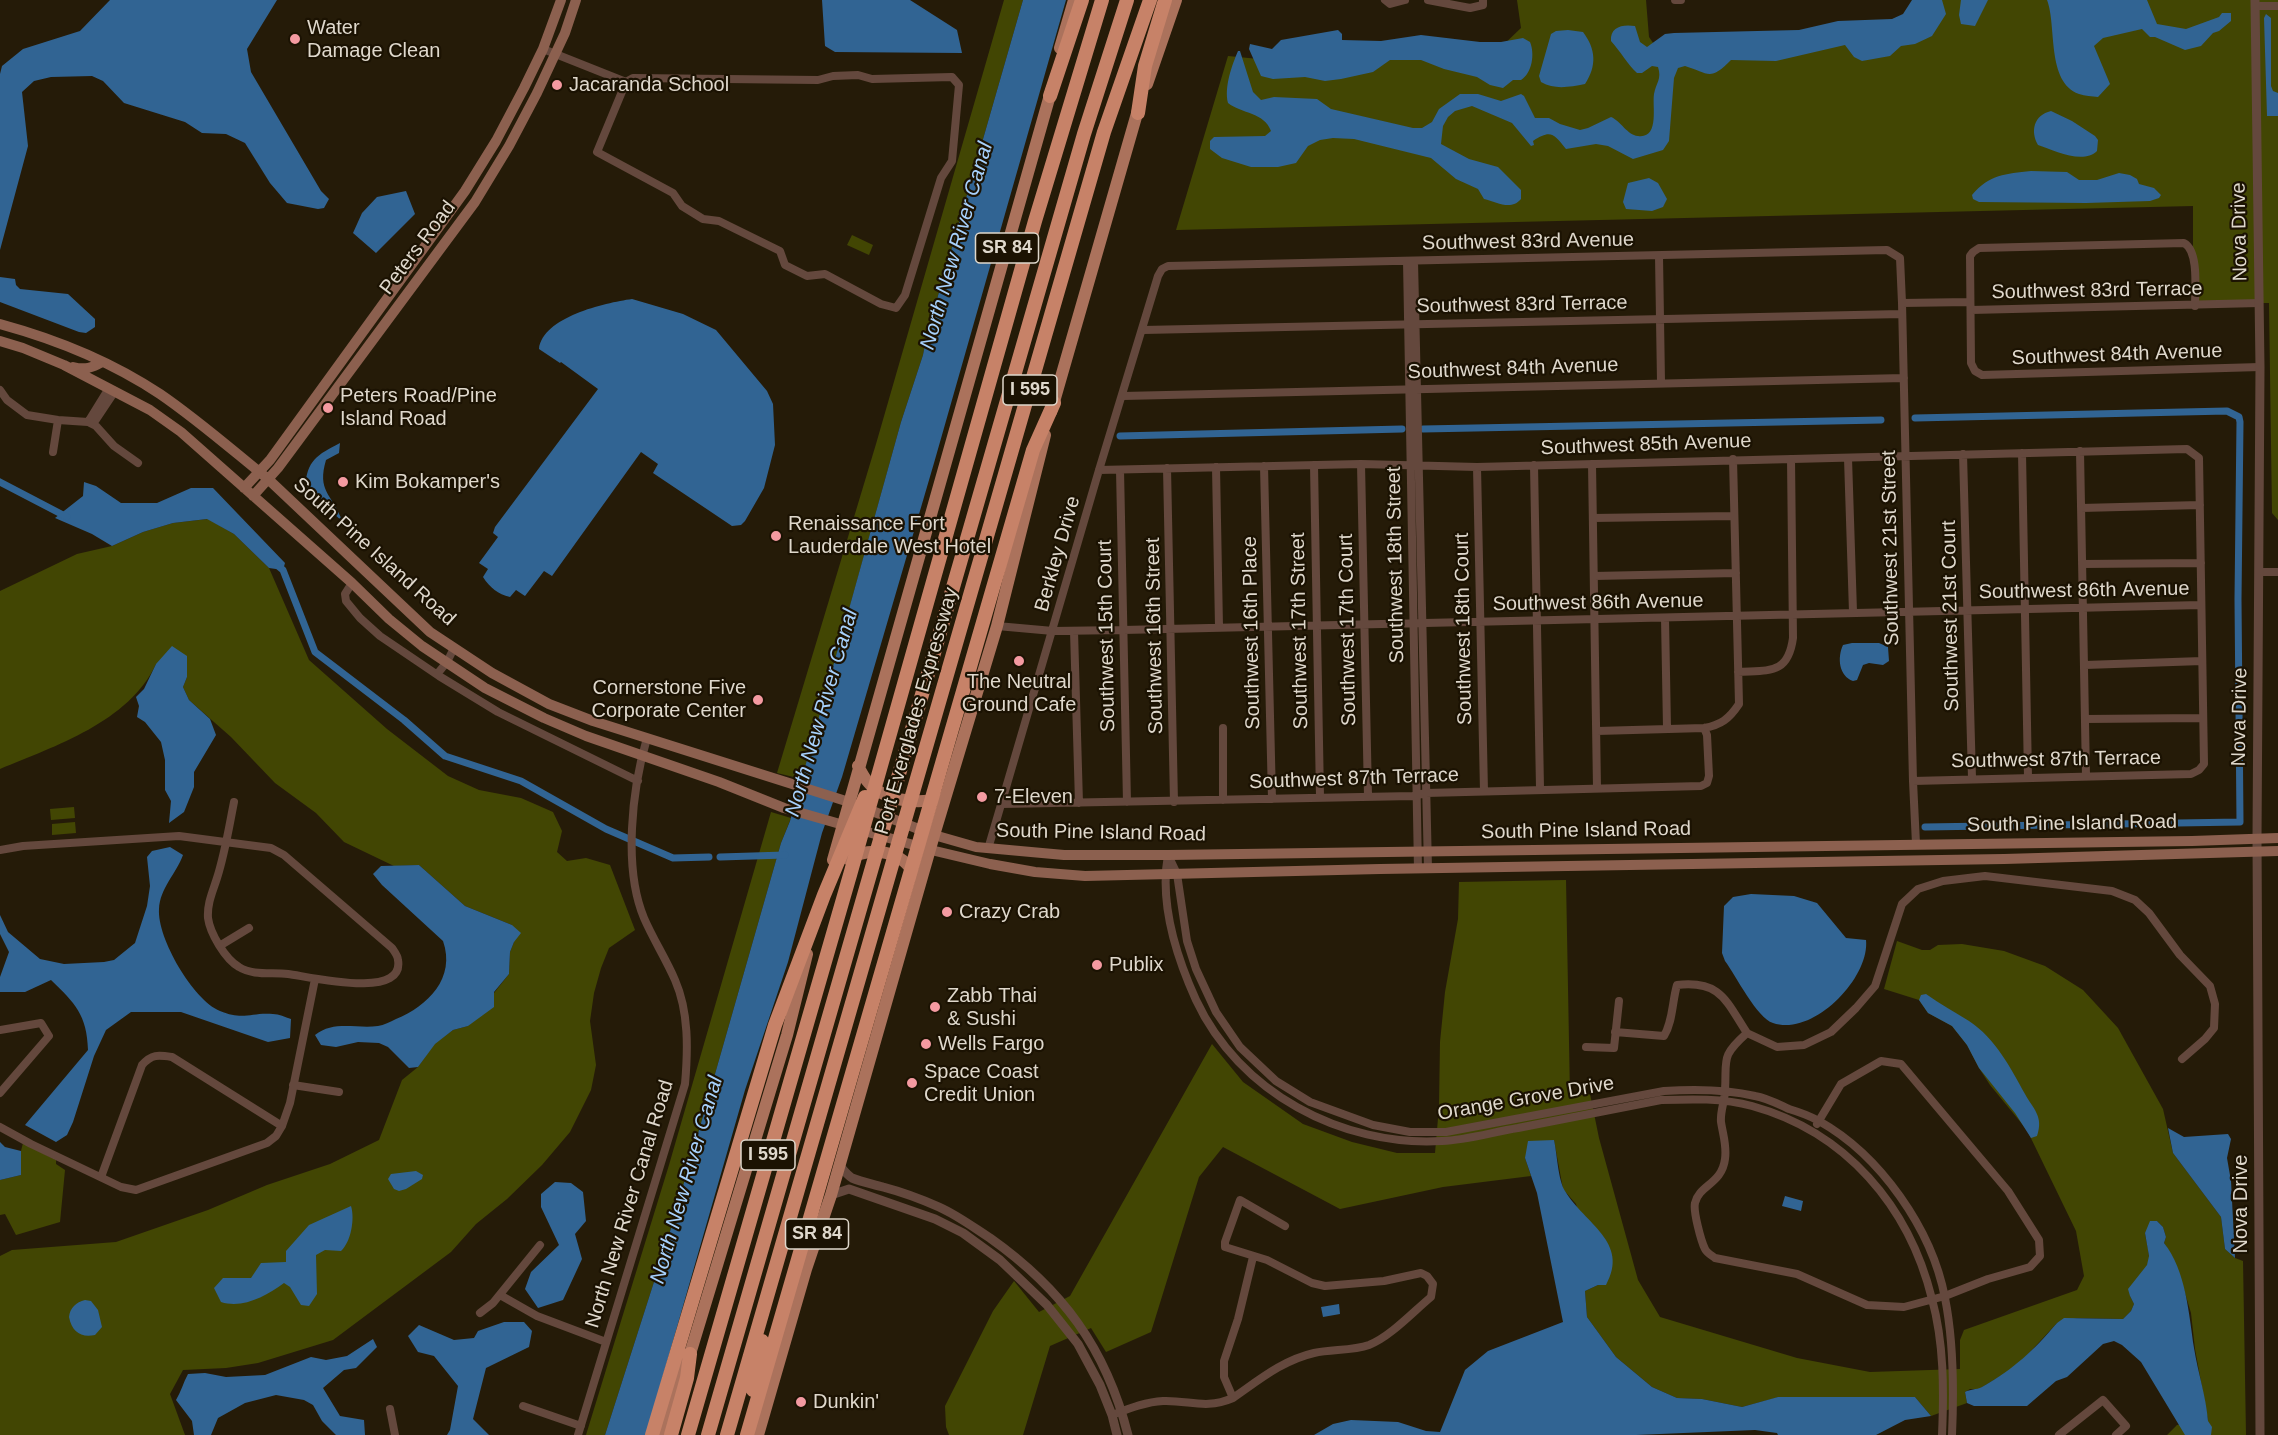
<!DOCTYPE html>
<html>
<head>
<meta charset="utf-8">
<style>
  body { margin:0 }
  canvas { display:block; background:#251b08 }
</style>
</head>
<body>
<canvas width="2278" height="1435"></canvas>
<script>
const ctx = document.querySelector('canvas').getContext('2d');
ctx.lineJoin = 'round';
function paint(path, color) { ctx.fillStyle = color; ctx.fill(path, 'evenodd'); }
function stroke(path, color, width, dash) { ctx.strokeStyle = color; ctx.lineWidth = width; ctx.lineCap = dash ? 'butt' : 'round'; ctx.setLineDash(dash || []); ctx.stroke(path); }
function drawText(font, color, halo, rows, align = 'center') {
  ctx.font = font + ' Arial,sans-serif'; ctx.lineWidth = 4.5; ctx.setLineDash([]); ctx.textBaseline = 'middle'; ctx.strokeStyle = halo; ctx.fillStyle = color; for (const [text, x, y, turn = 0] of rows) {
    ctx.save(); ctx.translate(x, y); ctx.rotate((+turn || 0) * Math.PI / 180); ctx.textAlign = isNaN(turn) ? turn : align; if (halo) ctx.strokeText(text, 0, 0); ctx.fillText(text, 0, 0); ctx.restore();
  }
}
paint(new Path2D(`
  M1004 0H1023L927 334 923 355 901 422 802 779 777 773 876 444Z
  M1517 0H1646L1649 37 1660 53 1916 24V0H2278V520L2272 513 2269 303H2193V206L1176 230 1228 56 1269 60 1499 49 1521 28Z
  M852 235 873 245 869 255 847 245Z
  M208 519 234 534 269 568 309 660 387 729 448 776 479 790 521 798 553 812 562 831 557 852 567 861 586 858 610 865 635 930 609 948 601 968 594 993 590 1021 596 1065 591 1090 570 1132 542 1165 507 1199 476 1224 451 1252 333 1340 258 1363 226 1368 183 1370 170 1394 185 1435H0V1256L12 1250 116 1242 208 1210 267 1185 330 1164 379 1140 402 1080 418 1067 434 1044 453 1030 468 1026 509 974 510 952 514 942 512 925 465 906 419 865 394 866 344 842 316 813 275 783 231 737 189 700 183 687 187 677 156 664C129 722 55 746 0 769V591L77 554 112 546 143 532 173 523Z
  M74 807 75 818 51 820 50 809Z
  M771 812 791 818 781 843 669 1235 605 1435H586L669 1165Z
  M75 822 76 833 52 835V824Z
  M1566 880 1570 1096 1590 1094 1599 1138 1638 1280 1660 1317 1797 1358 1870 1372 1960 1369V1340L1964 1330 2077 1290 2084 1276 2076 1231 2027 1130 1990 1085 1979 1068 1967 1045 1952 1026 1928 1013 1919 1000 1884 989 1897 941 1922 950H1930L1938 945 1962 944 2004 951 2045 966 2083 990 2118 1028 2163 1109 2173 1153 2221 1217 2225 1249 2235 1258 2243 1261 2246 1435H2167L2177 1425 2208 1420 2195 1349 2191 1313 2182 1283 2168 1249 2164 1243 2166 1237 2163 1227 2157 1221 2145 1233C2146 1241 2149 1250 2149 1258 2148 1274 2133 1278 2130 1296L2134 1304 2131 1311 2123 1319 2077 1318 2057 1323 2017 1366 1979 1389H1970L1965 1392 1967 1403 1931 1416 1915 1397H1779L1742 1407 1702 1399 1677 1398 1652 1387 1616 1357 1587 1317 1585 1291 1598 1285 1576 1204 1563 1189 1554 1140 1525 1158 1531 1176 1443 1187 1340 1209 1223 1147 1199 1177 1151 1332 1106 1352 1091 1328 1050 1346 1023 1435H949L946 1427 945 1406 993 1311 1014 1281 1039 1312 1070 1296 1212 1044 1243 1082 1303 1124 1352 1142 1397 1153H1435L1439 1107 1440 1042 1445 992 1458 919 1459 882Z
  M23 1143 56 1160V1164L65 1170 60 1222 16 1235 5 1214 0 1215V1180L21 1175V1151Z`), '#424603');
paint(new Path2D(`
  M110 0H277L247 49 251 72 321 191 329 199 324 208 318 209 287 203 270 183 245 143 226 134 202 133 185 122 124 103 103 81 92 76 51 77 34 81 22 92 28 146 0 250V74L2 66 23 49 80 31Z
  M822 0H910L957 30 962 53 835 52 825 46Z
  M1023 0H1066L934 463 842 777 822 833 788 962 745 1090 646 1435H605L669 1235 781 843 790 821 901 422 923 355 927 334Z
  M1912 0H1942L1946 14 1932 36 1915 44 1901 46 1890 56 1862 61 1854 57 1845 45 1776 61 1731 60C1710 82 1708 73 1685 66L1678 68 1674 78 1669 141 1663 150 1633 159 1608 146 1596 144 1566 149C1554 134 1551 129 1533 141L1534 145 1531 146 1512 123 1472 106 1455 111 1448 117 1443 126 1441 144 1469 159 1498 167 1521 190V199C1511 211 1497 202 1484 199L1478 189 1456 179 1431 158 1354 139 1333 138 1320 140 1308 146 1296 163 1278 167H1251L1222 158 1210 149V141L1214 137 1265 136 1271 131C1264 112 1242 114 1228 103 1224 87 1232 65 1238 51H1240L1253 92 1261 100 1274 97 1317 99 1331 109 1413 128H1422L1432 122 1439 109 1460 94H1478L1501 101 1521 94 1524 96 1535 118H1549L1560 124 1580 130 1588 128 1611 117C1621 121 1627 135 1638 136 1660 139 1652 106 1654 94 1656 83 1662 79 1658 67L1652 66 1642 73H1637C1627 64 1621 52 1611 41 1610 27 1622 24 1635 26L1640 42 1647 47 1665 34 1674 33 1799 30 1838 21 1892 19 1903 14Z
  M1961 0H1988L1975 26 1961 24 1959 15Z
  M2047 0H2147L2157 24 2186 29 2219 17 2222 13H2231V21L2219 31 2213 33 2201 46 2185 50 2155 37H2150L2142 29 2103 38 2094 46 2110 84 2098 97C2092 96 2085 96 2079 94 2046 82 2057 26 2047 0Z
  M2266 14 2271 18V86L2273 91 2278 93V116H2267L2264 18Z
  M1338 30 1342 34V40L1381 41 1421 35 1480 42H1501L1523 38 1530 42C1535 54 1532 73 1521 80H1513L1503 88 1490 85 1477 77 1444 69 1421 60H1390L1373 72 1341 79 1325 81 1305 77 1273 79 1261 76 1249 49 1250 44 1272 49 1281 40Z
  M1568 30 1583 32C1596 49 1597 66 1585 84 1569 87 1555 90 1541 82L1539 76 1551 34 1556 31Z
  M2051 111 2072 121 2095 136 2098 140 2097 151C2083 165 2053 150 2038 145 2030 131 2034 115 2051 111Z
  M2031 171 2067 172 2079 180H2097L2119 173 2130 175 2137 179 2139 184 2154 188 2161 195 2159 198 2150 201 2086 203 1979 202 1973 199 1972 195C1990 174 2005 174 2031 171Z
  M1649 178 1658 183 1667 199 1663 207 1652 211 1626 209 1623 202 1628 183Z
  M406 191 415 214 376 253 353 233 362 213 377 197Z
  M0 277 15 279 16 285 20 289 68 294 95 319V327L86 333 79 332 0 302Z
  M632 299 683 314 716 330 767 391 773 404 775 445 764 488 745 521 741 525 732 526 653 473 658 464 641 452 552 576 544 571 525 596 516 590 510 597C498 594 490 588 483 577L488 569 479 563 498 537 493 533 495 527 598 389 561 362 560 363 539 349C543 317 604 303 632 299Z
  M340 443 339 453 326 460C317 491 331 493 342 520 332 515 330 505 321 499 314 495 310 493 305 488 307 460 317 455 340 443Z
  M84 482 96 486 121 503H157L191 488H213L285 563 283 570 269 568 234 534 207 519 173 523 143 532 112 546 92 534 55 518 83 496Z
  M1852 643H1879L1888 647 1889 661 1883 665 1869 663 1863 665 1857 680 1853 681C1839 676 1837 658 1843 645Z
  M172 646 187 656V677L183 687 189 700 210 719 216 735 194 772V787L184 812 169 823 171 801 165 790V760L161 742 145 722 137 717 139 706 136 697 144 689 156 664Z
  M170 847 183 855C176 874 160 888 159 909 157 938 193 1000 220 1011 244 1021 251 1012 273 1014 279 1014 285 1017 291 1019L290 1038 268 1042 181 1012H131L106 1030 94 1056 73 1122 67 1135 56 1142 25 1125 88 1050C87 1015 75 1003 51 980L25 992H0V977L9 952 0 934V915L8 932 40 959 64 964 104 962 114 960 135 943 147 906 150 886 147 857 152 851Z
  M419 865 465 906 512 925 521 933 514 942 510 952 509 974 494 992V1007L468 1026 453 1030 435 1044 418 1067 409 1068 388 1047 379 1043 358 1042 336 1047 321 1045 315 1035C334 1020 356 1029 378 1026 384 1025 390 1022 396 1019 428 1006 456 978 443 941L382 885 373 874 381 866Z
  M1751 894 1794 896 1817 903 1846 938 1866 940C1870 978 1813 1037 1773 1023 1757 1018 1736 976 1725 961L1722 953 1724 906 1733 897Z
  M1926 994C1940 1004 1955 1012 1969 1021 1996 1039 2010 1067 2025 1094 2033 1109 2044 1116 2037 1136L2031 1138 2015 1113 1979 1068 1967 1045 1952 1026 1928 1013 1919 1000 1921 995Z
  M2168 1128 2184 1137 2228 1134 2231 1139 2227 1158 2231 1181 2235 1258 2225 1249 2221 1217 2173 1153Z
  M1554 1140C1557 1153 1558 1180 1565 1191 1585 1224 1630 1242 1606 1285H1598L1585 1291 1587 1317 1616 1357 1652 1387 1677 1398 1702 1399 1742 1407 1778 1397H1915L1931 1416 1905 1420 1876 1435H1778L1777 1433 1755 1430 1636 1435H1314L1333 1424 1351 1420 1398 1422 1426 1431 1440 1432 1465 1370 1488 1351 1563 1322 1537 1193 1525 1158 1528 1141Z
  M0 1142 5 1147 21 1151V1175L0 1180Z
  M416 1171 423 1175 422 1179 406 1189 399 1191 394 1189 388 1179 391 1174Z
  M555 1182 571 1183 583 1192 586 1221 575 1234 582 1259 563 1300 538 1308 525 1289 531 1272 559 1245 541 1207V1194Z
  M1785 1196 1803 1201 1801 1211 1782 1206Z
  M351 1206C355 1219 351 1242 341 1251L325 1250 316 1255 317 1294 309 1306 301 1305 290 1287 284 1283C266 1296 243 1309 221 1302L214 1288 223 1278H251L261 1263 286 1262V1251L309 1225Z
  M2150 1221H2157L2163 1227 2166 1237 2164 1243C2186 1270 2189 1315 2194 1348 2198 1373 2206 1396 2208 1421L2212 1427 2211 1435H2185L2141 1362 2122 1345 2114 1341 2103 1344 2067 1377 2056 1381 2027 1406H1974L1967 1403 1965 1392C1970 1389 1976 1390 1982 1387 2015 1368 2033 1351 2057 1323L2064 1318 2123 1319 2131 1311 2134 1304 2130 1296 2128 1289 2147 1265 2149 1256 2145 1233Z
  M85 1300 91 1301 98 1310 102 1327 95 1335C81 1338 72 1332 69 1317 70 1308 76 1302 85 1300Z
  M1339 1304 1340 1314 1323 1317 1321 1307Z
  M504 1322H524L532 1331 529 1347 486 1368 473 1419 489 1435H447L450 1430 458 1386 434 1356 418 1352 408 1336 419 1325 454 1340 474 1338 478 1331Z
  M373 1339 377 1347 356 1368 344 1370 323 1388 340 1416 364 1420 365 1435H336L322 1421 313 1405 304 1400 276 1395 245 1403 218 1418 211 1435H194L192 1421 176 1400C181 1392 183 1383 188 1374L205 1373 226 1377 265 1375 311 1357 326 1360 347 1356Z`), '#316493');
stroke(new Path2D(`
  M1915 418 2227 411 2239 417 2240 422 2238 599 2240 822 1925 827
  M1423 429 1881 420
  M1120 436 1402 429
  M0 482 67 517
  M277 565 283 570 315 652 404 720 445 756 521 781 606 829 673 858 709 857
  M720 857 785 855`), '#316493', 7);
stroke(new Path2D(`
  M1385 0 1390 4 1405 0
  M1428 0 1470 8 1483 5V0
  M1675 0H1681
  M2256 6H2278
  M543 49 626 82 633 78 818 80 833 76 858 75 872 79 952 77 959 85 952 161 941 178 905 295 896 308 881 304 825 274 807 276 785 265 780 251 719 221 703 219 682 206 673 193 597 152 626 82
  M1659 256 1661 382
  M1407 261 1418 869
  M1414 261 1428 868
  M1902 303 1970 302
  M2195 306C2195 289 2199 251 2184 243L1979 248 1973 252 1970 256 1971 363 1975 371 1982 375 2260 367
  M1971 310 2259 303
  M1143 330 1902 314
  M0 390 7 400 27 415 58 420 88 422 96 426 114 446 138 463
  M1123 396 1904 378
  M88 422 109 388
  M93 424 115 391
  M2080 451 2086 776
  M53 452 58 420
  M2022 453 2028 777
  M1963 454 1972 778
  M1848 458 1853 612
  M1361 464 1368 796
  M1592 464 1597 788
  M1314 465 1320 797
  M1534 465 1540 788
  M1264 466 1272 799
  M1216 467 1219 627
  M1477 467 1484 791
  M1167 468 1174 802
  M1099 470 1361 464 1477 467 2187 449 2199 458 2204 764 2199 770 2191 774 1913 781
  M1120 470 1127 802
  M2081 508 2200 505
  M1593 518 1734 516
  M2082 564 2201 563
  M2259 572H2278
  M1594 576 1736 573
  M352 583 345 594 346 601 360 618 380 636 439 676 498 712 638 781
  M1665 618 1667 728
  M997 626 1053 631 1123 630 2201 605
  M1074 631 1079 803
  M2085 665 2202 661
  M1738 672C1769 670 1788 675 1793 638L1791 459
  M439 676 438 673 447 662 454 648
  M2085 719 2202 718
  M1223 728V800
  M1597 731 1704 728C1721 725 1729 719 1739 704L1733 459
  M1002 804 1413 796 1426 793 1701 786 1707 783 1709 776 1707 735 1704 728
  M988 849 1099 470 1158 276 1162 269 1168 266 1887 250 1900 258 1902 303 1913 781 1916 844
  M0 850 23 846 179 836 271 848 284 855 392 948C394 951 398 956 398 960 405 1001 306 976 288 974 272 972 253 976 239 967 225 959 210 933 208 918 207 903 213 891 217 878 225 853 229 827 234 802
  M1168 855 1177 874 1187 941 1196 969 1216 1012 1240 1047 1276 1081 1310 1102 1373 1125 1410 1132H1446L1664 1091C1694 1089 1725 1089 1755 1096 1767 1098 1778 1104 1789 1109 1799 1112 1810 1116 1819 1121 1880 1155 1932 1229 1945 1298 1954 1343 1954 1390 1952 1435
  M1168 855C1159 904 1176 956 1196 1000 1239 1092 1341 1147 1442 1141 1467 1140 1493 1132 1518 1128 1566 1119 1613 1109 1661 1100 1691 1099 1723 1098 1752 1106 1846 1132 1909 1206 1932 1299 1944 1343 1944 1390 1942 1435
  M221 945 249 928
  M0 1030 41 1023 49 1036 0 1093
  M1615 1032 1664 1036C1673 1021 1672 1002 1677 985 1721 980 1726 1001 1747 1033
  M1747 1033C1720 1057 1727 1059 1725 1090 1725 1101 1720 1111 1721 1122 1723 1135 1727 1146 1725 1159 1722 1184 1699 1185 1695 1203 1693 1211 1701 1241 1705 1249 1707 1253 1711 1255 1715 1258L1797 1274 1867 1305 1904 1307 1945 1296 1988 1279 2030 1267 2040 1256 2039 1240 2008 1191 1901 1064 1881 1061 1841 1084 1817 1124
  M1747 1033 1777 1047 1804 1045 1831 1032 1856 1008 1875 986 1902 904 1918 889 1943 881 1985 876 2112 891 2135 900 2149 913 2180 955 2210 986 2215 1004 2214 1028 2205 1039 2182 1059
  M1586 1047 1614 1048 1619 1001
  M293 1085 339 1092
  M0 1127 31 1144 121 1187 136 1190 267 1143 276 1136 282 1126 290 1103 315 979
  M101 1177 142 1065C152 1054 158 1055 172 1057L282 1126
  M1253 1257 1238 1319 1224 1361V1377L1233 1398C1259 1380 1283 1360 1314 1353 1332 1349 1352 1351 1369 1345 1390 1337 1414 1311 1431 1297L1433 1284 1427 1276 1421 1273 1384 1281 1325 1286 1312 1283 1267 1260 1225 1247V1242L1240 1200 1285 1226
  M500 1295 537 1316 606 1342
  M480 1313 493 1303 540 1245
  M523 1406 581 1426
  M390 1409 395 1435
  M1112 1415C1128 1409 1145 1402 1163 1401 1190 1400 1205 1410 1233 1398
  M578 1435 685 1084C688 1050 689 1012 675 980 666 959 653 939 644 918 623 868 632 789 647 738
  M2059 1435 2103 1400 2126 1426 2116 1435`), '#64483d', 8);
stroke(new Path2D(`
  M2255 0 2260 367 2257 838 2260 1435
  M839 1165C843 1169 847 1175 852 1178 862 1182 873 1184 883 1187 902 1192 921 1199 939 1207 957 1215 973 1227 990 1238 1062 1289 1106 1348 1128 1435
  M831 1195 849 1189 935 1219 963 1233 1000 1260 1047 1305 1078 1344 1100 1385 1112 1415 1117 1435`), '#64483d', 9);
stroke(new Path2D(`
  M0 324C55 339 112 362 160 394 198 420 232 450 268 479L430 632 492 673 549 704 593 721 849 802 934 835 976 847 1064 855H1168L2192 841 2278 838
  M0 341 23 348 64 365 150 410 181 432 352 583 389 619 422 646 485 688 544 718 586 736 719 782 784 808 931 850 990 864 1035 872 1085 876 1380 869 2004 859 2278 851
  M73 367C85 370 92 368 102 362
  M244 488 270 460 465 191 496 141 524 88 543 49 561 0
  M253 496 278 468 475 202 509 146 537 93 565 33 576 0`), '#8c604f', 10);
stroke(new Path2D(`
  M1060 48 1074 0
  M1147 84 1176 0
  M1051 412 1140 103
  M858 766C861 771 864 778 868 782 883 801 917 804 938 799
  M848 859C871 846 903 850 915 876
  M833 860 1052 88
  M659 1435 682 1372 690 1354 787 1035 807 954
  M758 1435 806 1269 831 1195 934 835 997 626 1045 435`), '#ab725c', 12);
stroke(new Path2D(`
  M1050 96 1082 0
  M1138 113 1145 66 1165 0
  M753 1390 762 1341
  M652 1435 775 1025 824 895 865 797
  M671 1435 687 1378 690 1354
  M688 1435 850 875 1035 221 1102 0
  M708 1435 1084 134 1127 0
  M727 1435 1104 132 1150 0
  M747 1435 1033 450 1054 403`), '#c78268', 14);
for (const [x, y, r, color] of [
  [295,39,6,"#f49aa1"],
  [557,85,6,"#f49aa1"],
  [328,408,6,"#f49aa1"],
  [343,482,6,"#f49aa1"],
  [776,536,6,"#f49aa1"],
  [1019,661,6,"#f49aa1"],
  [758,700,6,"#f49aa1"],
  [982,797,6,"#f49aa1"],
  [947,912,6,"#f49aa1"],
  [1097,965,6,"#f49aa1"],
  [935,1007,6,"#f49aa1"],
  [926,1044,6,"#f49aa1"],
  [912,1083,6,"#f49aa1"],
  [801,1402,6,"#f49aa1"]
]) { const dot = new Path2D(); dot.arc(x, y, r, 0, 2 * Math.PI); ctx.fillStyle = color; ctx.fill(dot); stroke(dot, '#1b1202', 2); }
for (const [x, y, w] of [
  [1007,248,63],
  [1030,390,54],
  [768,1155,54],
  [817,1234,63]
]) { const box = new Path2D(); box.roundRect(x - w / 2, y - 15, w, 30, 4.5); ctx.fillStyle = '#1b1202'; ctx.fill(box); stroke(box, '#dfd8cc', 1.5); }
drawText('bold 18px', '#dfd8cc', null, [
  ["SR 84",1007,248],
  ["I 595",1030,390],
  ["I 595",768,1155],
  ["SR 84",817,1234]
]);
drawText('20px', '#dfd8cc', '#1b1202', [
  ["Water",307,28],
  ["Damage Clean",307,51],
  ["Jacaranda School",569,85],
  ["Peters Road/Pine",340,396],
  ["Island Road",340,419],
  ["Kim Bokamper's",355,482],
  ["Renaissance Fort",788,524],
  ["Lauderdale West Hotel",788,547],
  ["The Neutral",1019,682,"center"],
  ["Ground Cafe",1019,705,"center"],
  ["Cornerstone Five",746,688,"right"],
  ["Corporate Center",746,711,"right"],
  ["7-Eleven",994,797],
  ["Crazy Crab",959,912],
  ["Publix",1109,965],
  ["Zabb Thai",947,996],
  ["& Sushi",947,1019],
  ["Wells Fargo",938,1044],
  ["Space Coast",924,1072],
  ["Credit Union",924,1095],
  ["Dunkin'",813,1402]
], 'left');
drawText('20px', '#dfd8cc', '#1b1202', [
  ["Nova Drive",2240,232,-91],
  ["Southwest 83rd Avenue",1528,242,-1],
  ["Peters Road",418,248,-53],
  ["Southwest 83rd Terrace",2097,291,-1],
  ["Southwest 83rd Terrace",1522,305,-1],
  ["Southwest 84th Avenue",2117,355,-2],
  ["Southwest 84th Avenue",1513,369,-2],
  ["Southwest 85th Avenue",1646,445,-2],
  ["Southwest 21st Street",1891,548,-91],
  ["South Pine Island Road",374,552,42],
  ["Berkley Drive",1058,554,-74],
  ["Southwest 18th Street",1396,565,-91],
  ["Southwest 86th Avenue",2084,591,-1],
  ["Southwest 86th Avenue",1598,603,-1],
  ["Southwest 21st Court",1951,616,-91],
  ["Southwest 18th Court",1464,629,-91],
  ["Southwest 17th Court",1348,630,-91],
  ["Southwest 17th Street",1300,631,-91],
  ["Southwest 16th Place",1252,633,-91],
  ["Southwest 15th Court",1107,636,-91],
  ["Southwest 16th Street",1155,636,-91],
  ["Port Everglades Expressway",917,711,-74],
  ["Nova Drive",2240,717,-89],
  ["Southwest 87th Terrace",2056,760,-1],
  ["Southwest 87th Terrace",1354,779,-2],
  ["South Pine Island Road",2072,824,-1],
  ["South Pine Island Road",1586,831,-1],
  ["South Pine Island Road",1101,833,1],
  ["Orange Grove Drive",1526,1099,-10],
  ["North New River Canal Road",630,1204,-73],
  ["Nova Drive",2241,1204,-90]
]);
drawText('italic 21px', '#a7d1fc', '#1b1202', [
  ["North New River Canal",957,246,-74],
  ["North New River Canal",822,713,-74],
  ["North New River Canal",687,1180,-74]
]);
</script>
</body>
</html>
